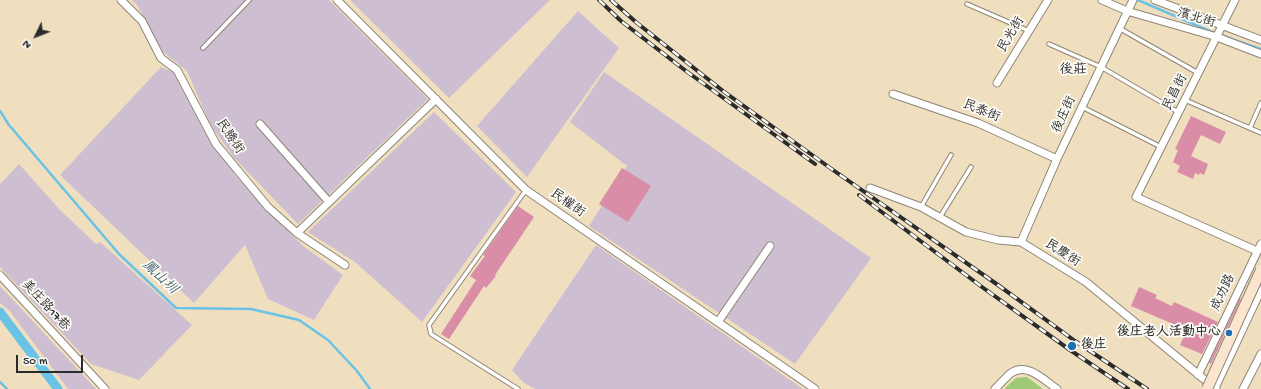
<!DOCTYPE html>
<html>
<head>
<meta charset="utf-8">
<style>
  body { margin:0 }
  #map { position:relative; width:1261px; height:389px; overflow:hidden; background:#f0dfbf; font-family:"Gochi Hand",sans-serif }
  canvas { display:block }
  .north { position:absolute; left:16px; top:16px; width:40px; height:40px; -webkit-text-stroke:3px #fdfcf7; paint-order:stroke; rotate:227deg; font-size:11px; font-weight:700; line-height:16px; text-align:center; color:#2b2b2b }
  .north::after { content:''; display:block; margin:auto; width:14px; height:18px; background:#2b2b2b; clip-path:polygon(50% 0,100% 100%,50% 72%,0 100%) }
  .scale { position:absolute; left:16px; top:355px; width:67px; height:18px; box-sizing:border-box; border:2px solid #2b2b2b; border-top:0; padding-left:5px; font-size:12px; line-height:14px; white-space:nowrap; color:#2b2b2b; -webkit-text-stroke:3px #fdfcf7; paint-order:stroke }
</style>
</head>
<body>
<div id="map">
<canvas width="1261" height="389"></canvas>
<div class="north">N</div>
<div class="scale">50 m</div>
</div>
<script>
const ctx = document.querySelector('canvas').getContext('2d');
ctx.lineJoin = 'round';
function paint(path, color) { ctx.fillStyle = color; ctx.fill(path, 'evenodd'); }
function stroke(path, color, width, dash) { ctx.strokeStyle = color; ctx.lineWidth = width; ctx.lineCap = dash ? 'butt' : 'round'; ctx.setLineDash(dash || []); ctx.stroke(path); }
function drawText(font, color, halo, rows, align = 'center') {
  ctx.font = font + ' "Gochi Hand","LXGW WenKai TC",sans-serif'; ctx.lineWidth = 3.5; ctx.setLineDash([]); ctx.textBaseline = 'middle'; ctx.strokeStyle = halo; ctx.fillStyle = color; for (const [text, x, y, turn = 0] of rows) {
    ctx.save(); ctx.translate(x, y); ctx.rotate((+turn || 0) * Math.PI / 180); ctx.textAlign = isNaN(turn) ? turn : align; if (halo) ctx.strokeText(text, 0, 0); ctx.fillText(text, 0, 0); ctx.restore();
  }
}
paint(new Path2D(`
  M132 0H329L428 99 298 224 234 158 210 124 187 71 163 52 137 5Z
  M350 0H550L449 98Z
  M578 11 619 48 527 177 477 126Z
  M161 67 175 73 201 125 236 176 303 246 343 275 314 320 268 299 245 245 194 303 60 175Z
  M604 72 871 258 795 364 589 226 627 166 570 122Z
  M434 112 516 192 422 322 355 262 308 232Z
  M19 164 60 210 96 244 100 242 192 325 139 380 91 364 0 267V184Z
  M596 245 803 389H535L523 382 512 370Z
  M0 286 96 389H68L9 310 0 303Z`), '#cebed1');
paint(new Path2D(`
  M1027 377 1043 389H1004L1016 378Z`), '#9eca77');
stroke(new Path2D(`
  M1138 0 1212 32 1261 49
  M0 111 9 125 119 254 176 308 251 309 299 320 328 340 357 371 370 389
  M0 382 7 389`), '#68c3e6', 2.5);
stroke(new Path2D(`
  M0 312 58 389`), '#68c3e6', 9);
paint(new Path2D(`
  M1191 116 1226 132 1220 144 1201 135 1191 156 1208 164 1204 175 1200 173 1199 175 1195 173 1193 179 1177 172 1180 166 1173 162 1178 150 1175 149Z
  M622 168 651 186 628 222 599 204Z
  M518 206 534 217 495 275 496 276 486 288 484 286 449 339 441 334 476 280 470 276 485 256 483 255Z
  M1139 287 1157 295 1155 298 1172 306 1174 302 1218 322 1202 354 1180 345 1187 330 1131 306Z
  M1240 298 1241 299 1211 364 1209 363Z`), '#d98da6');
const lane = new Path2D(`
  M967 4 1029 31
  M1119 28 1198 73
  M1049 44 1101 67 1178 112
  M203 48 249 0
  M1185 100 1261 133
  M1082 107 1161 147
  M1250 128 1261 103
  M921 207 951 155
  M940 217 971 167
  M518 389 431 334 429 325 526 190`);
const street = new Path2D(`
  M121 0 142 21 161 58 177 70 216 144 268 207 297 233 345 265
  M337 0 526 190 815 389
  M1102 0 1127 11 1217 37 1261 54
  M1155 0 1261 40
  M1235 0 1136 197 1257 251
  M997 83 1048 0
  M893 94 978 123 1057 159
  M260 124 329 202
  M870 188 921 207 966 232 998 240 1021 242 1086 282 1216 389
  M297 233 436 99
  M1021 242 1057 159 1133 0
  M0 275 105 389
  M718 322 770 246
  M1198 375 1261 244
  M1215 388 1261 290
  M995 389C1000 384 1005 378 1011 373 1027 362 1044 380 1057 389
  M1243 389 1261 354`);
stroke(lane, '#8e8575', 5.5);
stroke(street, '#8e8575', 9);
stroke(lane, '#fff', 3.5);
stroke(street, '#fff', 7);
const rail = new Path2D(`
  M599 0 621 21 686 71 815 164
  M611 0 637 23 723 91 833 170 998 285 1075 341 1147 389
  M859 195 982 287 1070 350 1128 389`);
stroke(rail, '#2b2b2b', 4);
stroke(rail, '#fdfcf7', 2.5, [8]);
const secondaryBridge = new Path2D(`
  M1207 389 1261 270`);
stroke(secondaryBridge, '#8e8575', 12, []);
stroke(secondaryBridge, '#fbe5cf', 10);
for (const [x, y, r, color] of [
  [1229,333,4,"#1f6fb2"],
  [1072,346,5,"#1f6fb2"]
]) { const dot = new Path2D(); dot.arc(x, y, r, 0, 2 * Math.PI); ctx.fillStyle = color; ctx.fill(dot); stroke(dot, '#fdfcf7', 1.5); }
drawText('13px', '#2b2b2b', '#fdfcf7', [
  ["濱北街",1196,19,16],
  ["民光街",1012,35,-59],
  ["民昌街",1176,93,-63],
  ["民泰街",981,112,22],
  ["後庄街",1065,115,-65],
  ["民勝街",229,137,56],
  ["民權街",567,204,35],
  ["民慶街",1062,254,32],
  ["成功路",1224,293,-65],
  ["美庄路17巷",45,306,47]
]);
drawText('bold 13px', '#2b2b2b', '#fdfcf7', [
  ["後庄老人活動中心",1221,333],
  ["後庄",1081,346,"left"]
], 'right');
drawText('14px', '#2b2b2b', '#fdfcf7', [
  ["後莊",1073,71]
]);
drawText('italic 14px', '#40606c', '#fdfcf7', [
  ["鳳山圳",159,278,43]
]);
</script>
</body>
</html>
